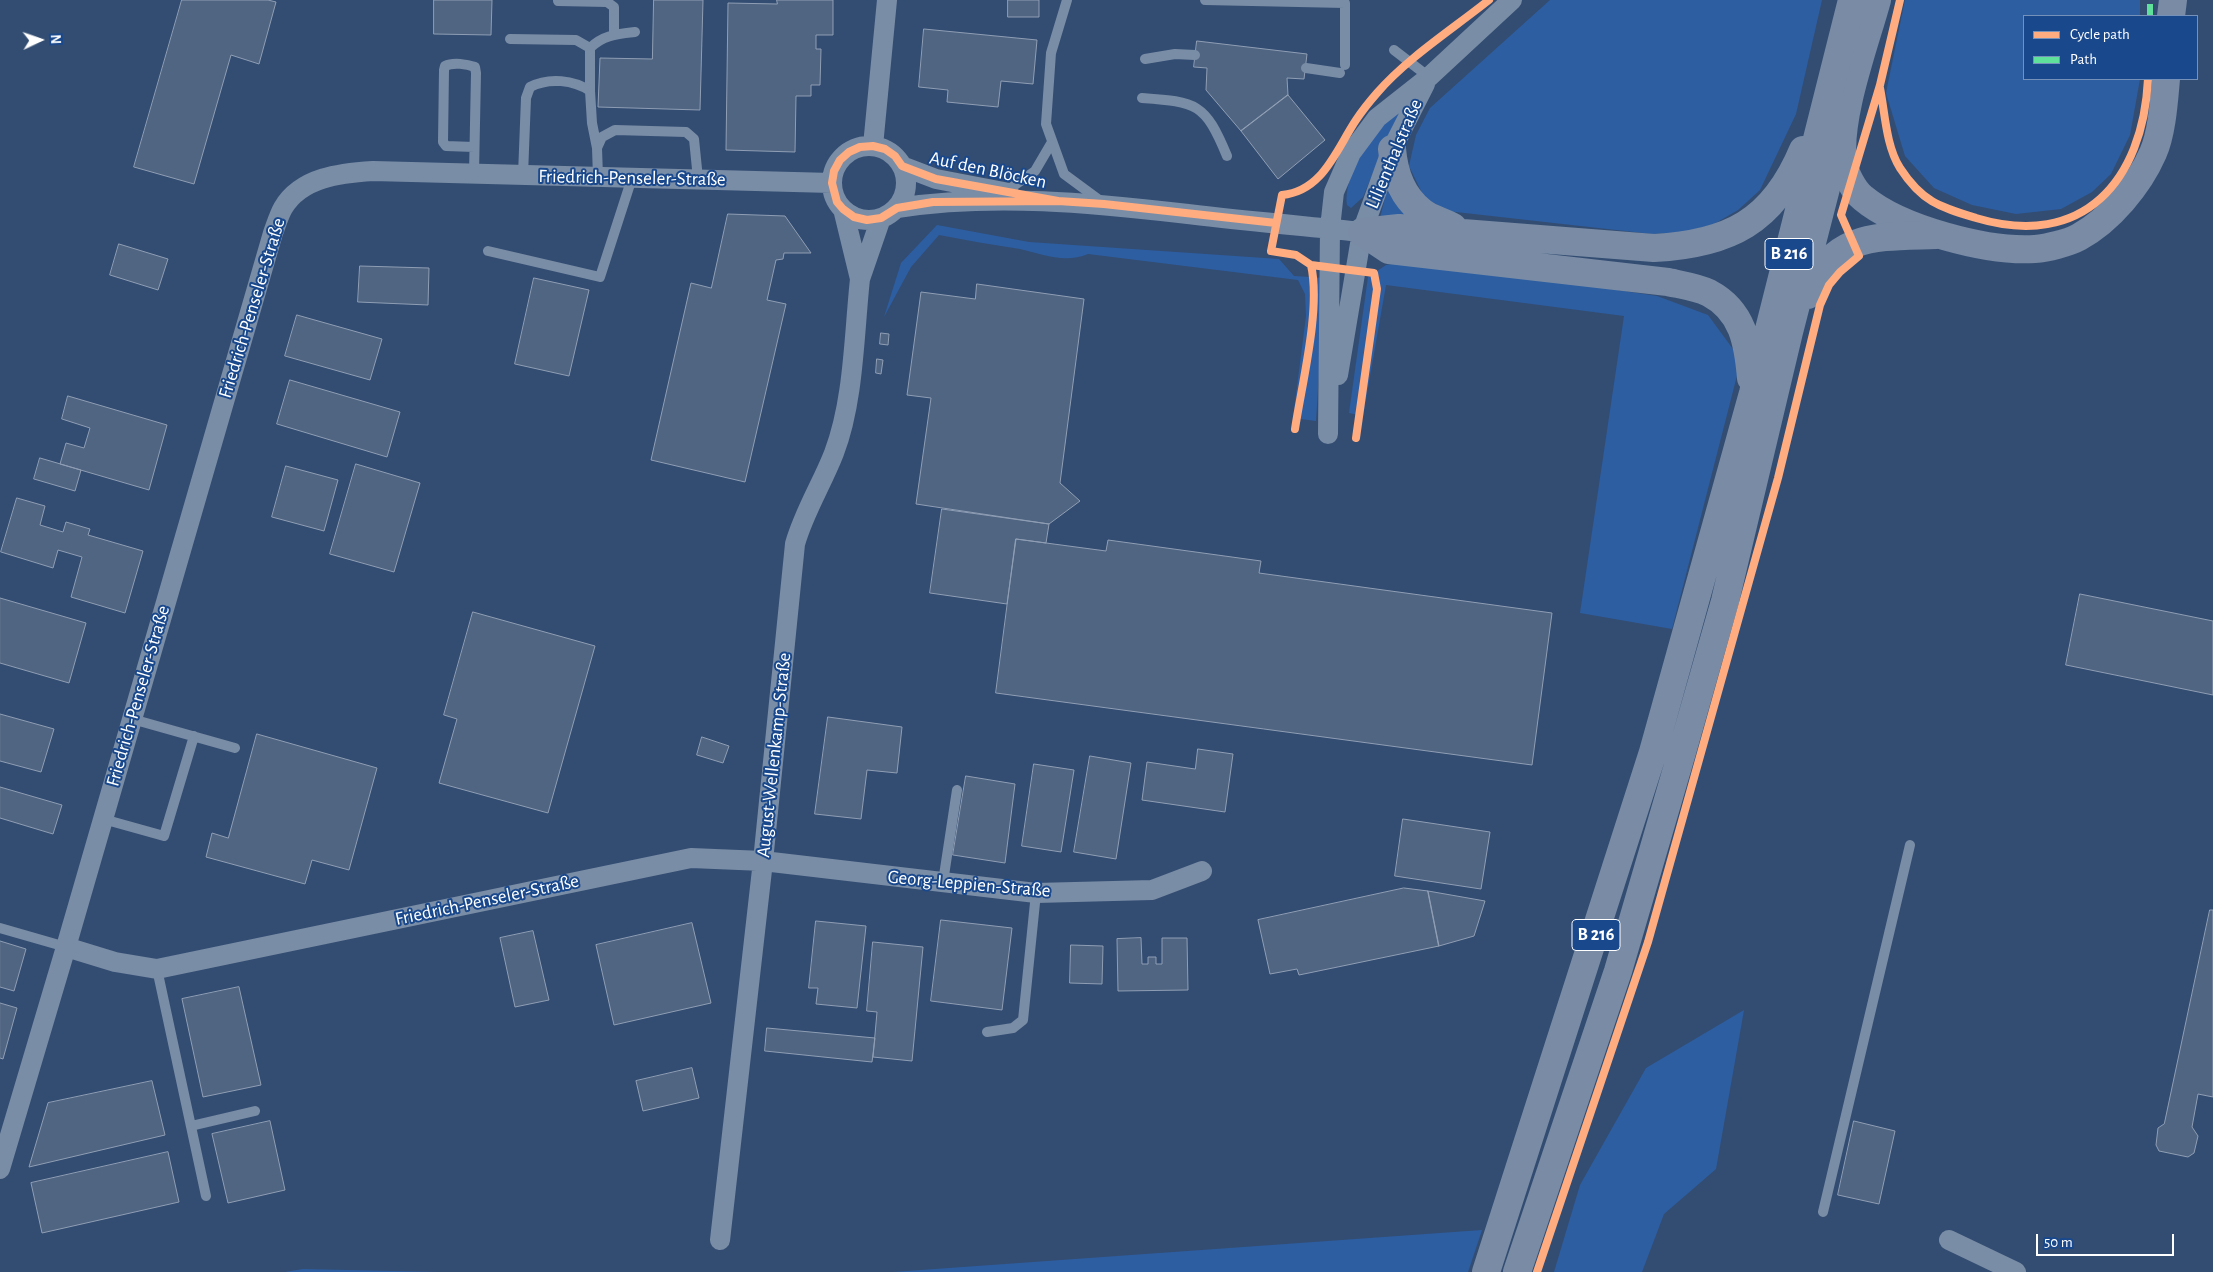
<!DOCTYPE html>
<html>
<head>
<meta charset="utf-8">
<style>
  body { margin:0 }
  #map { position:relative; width:2213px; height:1272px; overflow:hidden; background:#334d72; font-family:"Alegreya Sans",sans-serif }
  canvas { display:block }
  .legend { position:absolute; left:2023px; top:15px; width:175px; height:65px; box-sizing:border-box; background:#19488c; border:1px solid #7591ba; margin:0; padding:6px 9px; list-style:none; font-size:15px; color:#fff }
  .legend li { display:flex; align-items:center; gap:10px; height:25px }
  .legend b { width:25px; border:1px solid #7591ba }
  .north { position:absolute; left:15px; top:15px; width:50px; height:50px; -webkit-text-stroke:4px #19488c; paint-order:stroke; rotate:87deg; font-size:14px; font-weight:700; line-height:20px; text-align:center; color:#fff }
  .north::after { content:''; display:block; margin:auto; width:18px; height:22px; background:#fff; clip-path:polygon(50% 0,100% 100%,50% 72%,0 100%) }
  .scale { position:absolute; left:2036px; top:1234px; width:138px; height:22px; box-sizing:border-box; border:2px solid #fff; border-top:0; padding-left:6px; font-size:15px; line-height:18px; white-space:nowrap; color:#fff; -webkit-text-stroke:4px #19488c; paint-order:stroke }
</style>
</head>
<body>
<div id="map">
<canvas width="2213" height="1272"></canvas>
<ul class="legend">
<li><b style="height:6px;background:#ffac80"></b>Cycle path</li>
<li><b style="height:6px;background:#60e19b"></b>Path</li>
</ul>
<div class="north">N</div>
<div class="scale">50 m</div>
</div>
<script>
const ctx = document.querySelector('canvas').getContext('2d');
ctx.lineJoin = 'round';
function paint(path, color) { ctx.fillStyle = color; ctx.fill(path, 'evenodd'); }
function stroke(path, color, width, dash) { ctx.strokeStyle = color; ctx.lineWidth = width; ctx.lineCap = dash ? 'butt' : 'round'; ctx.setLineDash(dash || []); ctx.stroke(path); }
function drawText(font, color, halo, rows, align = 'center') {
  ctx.font = font + ' "Alegreya Sans",sans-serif'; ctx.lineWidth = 4; ctx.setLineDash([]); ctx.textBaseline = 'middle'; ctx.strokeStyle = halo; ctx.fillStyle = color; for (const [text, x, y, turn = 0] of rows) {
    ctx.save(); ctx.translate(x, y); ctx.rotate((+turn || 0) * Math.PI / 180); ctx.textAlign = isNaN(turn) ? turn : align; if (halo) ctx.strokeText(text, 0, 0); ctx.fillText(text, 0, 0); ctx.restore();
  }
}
paint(new Path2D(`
  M1550 0H1822L1796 114 1760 190 1738 210 1714 224 1685 232 1652 234 1447 211 1424 197 1409 166 1416 135 1430 108Z
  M1905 0H2140V16H2024V79H2140L2130 135 2111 174 2092 192 2061 209 2016 214 1972 205 1934 188 1905 156 1886 93Z
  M1412 96 1385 144 1363 197 1351 208 1347 205C1343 165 1386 121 1412 96Z
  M1390 178 1420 221 1380 218Z
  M937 225 1029 242 1279 259 1294 276 1325 278 1316 421 1293 418 1306 316 1305 294 1298 280 1088 254C1064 264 1043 254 1020 249 993 245 966 240 939 235L911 267 884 317 901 263Z
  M1417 260 1657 296 1708 315 1741 360 1672 629 1580 613 1624 316 1386 285 1363 416 1349 413 1368 277 1386 265Z
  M1744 1010 1716 1169 1664 1214 1642 1272H1554L1580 1185 1646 1068Z
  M1482 1230 1468 1272H893Z
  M303 1269 438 1272H285Z`), '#2d5ea2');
const building = new Path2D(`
  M182 0H268L276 2 259 64 231 55 194 184 134 167Z
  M434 0H492L491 35 434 34Z
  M654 0H703L700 110 598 107 600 58 652 59Z
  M777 0H833V35H816V49H821L820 85H811V96H796L795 152 726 150 728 3 777 4Z
  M1008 0H1039V17H1008Z
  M924 29 1037 40 1033 84 1001 81 998 107 947 102 948 90 919 87Z
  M1197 41 1307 54 1304 79 1287 78 1288 95 1241 131 1206 90 1207 68 1194 67Z
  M1288 95 1325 140 1278 179 1241 131Z
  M728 214 785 216 811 253H784L783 259 776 260 767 300 786 304 745 482 651 460 691 283 711 288Z
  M119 244 168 259 158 290 110 275Z
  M360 266 429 268 428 305 358 302Z
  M534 278 589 290 569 376 515 364Z
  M977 284 1084 299 1060 483 1080 501 1049 524 916 504 931 398 907 395 921 292 975 299Z
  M297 315 382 339 370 380 285 356Z
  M881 333 889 334 888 345 880 344Z
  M877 359 883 360 881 374 876 373Z
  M290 380 400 412 387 457 277 424Z
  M68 396 167 425 149 490 60 464 66 443 84 448 90 428 62 419Z
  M40 458 81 470 75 491 34 479Z
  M356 464 420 483 394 572 330 554Z
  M286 466 338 480 324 531 272 517Z
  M17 498 45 506 40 525 63 532 66 522 90 529 88 535 143 551 125 613 71 597 82 557 58 550 53 568 1 552Z
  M942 509 1049 524 1046 543 1016 539 1007 604 930 593Z
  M1016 539 1106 551 1108 540 1261 561 1259 573 1552 613 1532 765 996 693Z
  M2080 594 2213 621V695L2066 665Z
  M0 598 86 623 69 683 0 663Z
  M473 612 595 646 548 813 439 783 457 719 444 715Z
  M0 714 54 729 41 772 0 761Z
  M828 717 902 727 897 773 867 770 861 819 815 814Z
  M257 734 377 768 349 870 312 860 305 884 206 857 212 833 228 838Z
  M702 737 729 746 723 763 697 755Z
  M1198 749 1233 754 1225 812 1142 800 1147 762 1195 769Z
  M1090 756 1131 763 1116 859 1074 852Z
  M1034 764 1074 770 1061 852 1022 846Z
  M966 776 1015 784 1005 863 953 855Z
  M0 787 62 805 53 834 0 818Z
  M1403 819 1490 832 1481 889 1395 876Z
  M1404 888 1428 891 1439 946 1299 975 1297 969 1270 974 1258 920Z
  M1428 891 1485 901 1474 936 1439 946Z
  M2210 910H2213V1097L2198 1094 2192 1127 2198 1136 2194 1153 2188 1157 2159 1151 2156 1145 2158 1128 2164 1124Z
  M941 920 1012 928 1002 1010 931 1001Z
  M816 921 866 926 857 1008 816 1004 818 988H809Z
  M692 923 711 1003 614 1025 596 945Z
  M533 931 549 1000 515 1007 500 938Z
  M1141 938 1142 964H1148V957H1156V964H1162V938H1187L1188 990 1118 991 1117 939Z
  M0 941 26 949 14 991 0 987Z
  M873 942 923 947 912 1061 873 1057 877 1012 867 1011Z
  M1071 945 1103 946 1102 984 1070 983Z
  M239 987 261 1085 203 1097 182 999Z
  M0 1003 17 1008 3 1059 0 1058Z
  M767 1028 875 1038 872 1062 765 1051Z
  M692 1068 699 1098 643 1111 636 1081Z
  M152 1081 165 1135 29 1167 48 1103Z
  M270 1121 285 1190 228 1203 212 1134Z
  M1854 1121 1895 1131 1879 1204 1838 1195Z
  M168 1152 179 1202 42 1233 31 1183Z`);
paint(building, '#506582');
stroke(building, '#8f9eb4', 1);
stroke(new Path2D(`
  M1067 0 1051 53 1046 124 1064 174 1102 202
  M1205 0 1345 3V65
  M558 1 607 2 614 7V34
  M510 39 576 40 590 48
  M1394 50 1429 77
  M1145 59 1175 54 1195 55
  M1306 68 1340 73
  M590 91V48C603 35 617 34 635 32
  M1142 98C1197 102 1205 103 1227 156
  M474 174 476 73 475 67C467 64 453 62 445 66L444 70 443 142 446 146 474 147
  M523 175 526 98 530 87C549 77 574 80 590 91L592 123 597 148
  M598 177 597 148 602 137 615 130 686 132 694 139 698 179
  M1005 192 1035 171 1052 142
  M488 251 600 277 632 178
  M132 719 235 748
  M103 819 164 836 194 736
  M943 882 957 790
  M0 928 66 947
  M157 969 206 1196
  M987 1032 1013 1028 1023 1020 1036 893
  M191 1126 255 1111
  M1823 1212 1910 845`), '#7a8da6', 10);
stroke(new Path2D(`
  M873 146 887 0
  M832 183a37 37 0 1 1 74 0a37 37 0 1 1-74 0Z
  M902 166 936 179 1009 193
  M832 183 373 171C341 173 301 177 283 208 279 215 276 225 273 233L66 947 115 962 157 969 691 858 763 861 1036 893 1152 890 1202 871
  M897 208C994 193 1092 203 1188 214 1246 221 1304 226 1362 232
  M843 209 860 279 881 218
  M1338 375 1362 232 1392 149 1425 84
  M1328 434 1330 228 1334 192 1351 153 1377 118 1429 77 1512 0
  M0 1169 66 947
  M720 1240 763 861 795 544C804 512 822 484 834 453 854 401 854 334 860 279
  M1949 1240 2016 1272`), '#7a8da6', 20);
stroke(new Path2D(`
  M1877 0C1865 44 1837 118 1843 162 1845 174 1854 191 1863 198 1900 229 1987 252 2035 249 2047 248 2068 243 2079 237 2110 220 2139 185 2153 153 2162 133 2164 101 2166 79
  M2171 16 2173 0`), '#798ba5', 28);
stroke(new Path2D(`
  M1392 149C1394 173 1401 195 1421 211 1430 219 1443 221 1453 227
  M1362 232 1399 228 1654 248C1729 244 1773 222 1803 150
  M1362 232 1389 250 1668 282C1681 285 1697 287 1709 293 1743 311 1748 343 1751 378
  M1808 295C1833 232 1878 237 1936 235
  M1486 1272 1653 752 1753 393 1852 0
  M1517 1272 1618 971 1682 752 1725 601 1789 332 1842 126`), '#7a8ca5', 28);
stroke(new Path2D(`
  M2150 16V0`), '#60e19b', 6, [12, 6]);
stroke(new Path2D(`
  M1880 88C1885 113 1886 146 1900 168 1922 202 1940 207 1976 218 2083 250 2143 181 2148 79
  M1058 201 936 179 902 166 895 156 885 149 873 146 860 147 849 152 840 160 834 171 832 183 837 202 843 209 854 217 867 220 881 218 897 208 933 202 1058 201 1104 204 1276 223
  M1311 265 1296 255 1271 251 1282 195C1323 191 1336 150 1356 120 1362 111 1370 101 1377 93 1406 59 1454 28 1489 0
  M1295 429C1302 383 1321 309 1311 265L1374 273 1377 289 1356 438
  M1537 1272 1648 942 1778 478 1820 305 1829 285 1840 272 1859 256 1841 215 1880 85 1900 0`), '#ffac80', 8);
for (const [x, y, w] of [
  [1789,254,48],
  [1596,935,48]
]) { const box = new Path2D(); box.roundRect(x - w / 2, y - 15.5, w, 31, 4); ctx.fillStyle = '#19488c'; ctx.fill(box); stroke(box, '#fff', 1); }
drawText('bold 18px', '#fff', null, [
  ["B 216",1789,254],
  ["B 216",1596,935]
]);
drawText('19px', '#fff', '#19488c', [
  ["Lilienthalstraße",1394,154,-67],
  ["Auf den Blöcken",988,170,12],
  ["Friedrich-Penseler-Straße",632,178,1],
  ["Friedrich-Penseler-Straße",252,308,-73],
  ["Friedrich-Penseler-Straße",138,696,-74],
  ["August-Wellenkamp-Straße",774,755,-84],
  ["Georg-Leppien-Straße",969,884,5],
  ["Friedrich-Penseler-Straße",487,900,-12]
]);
</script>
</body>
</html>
